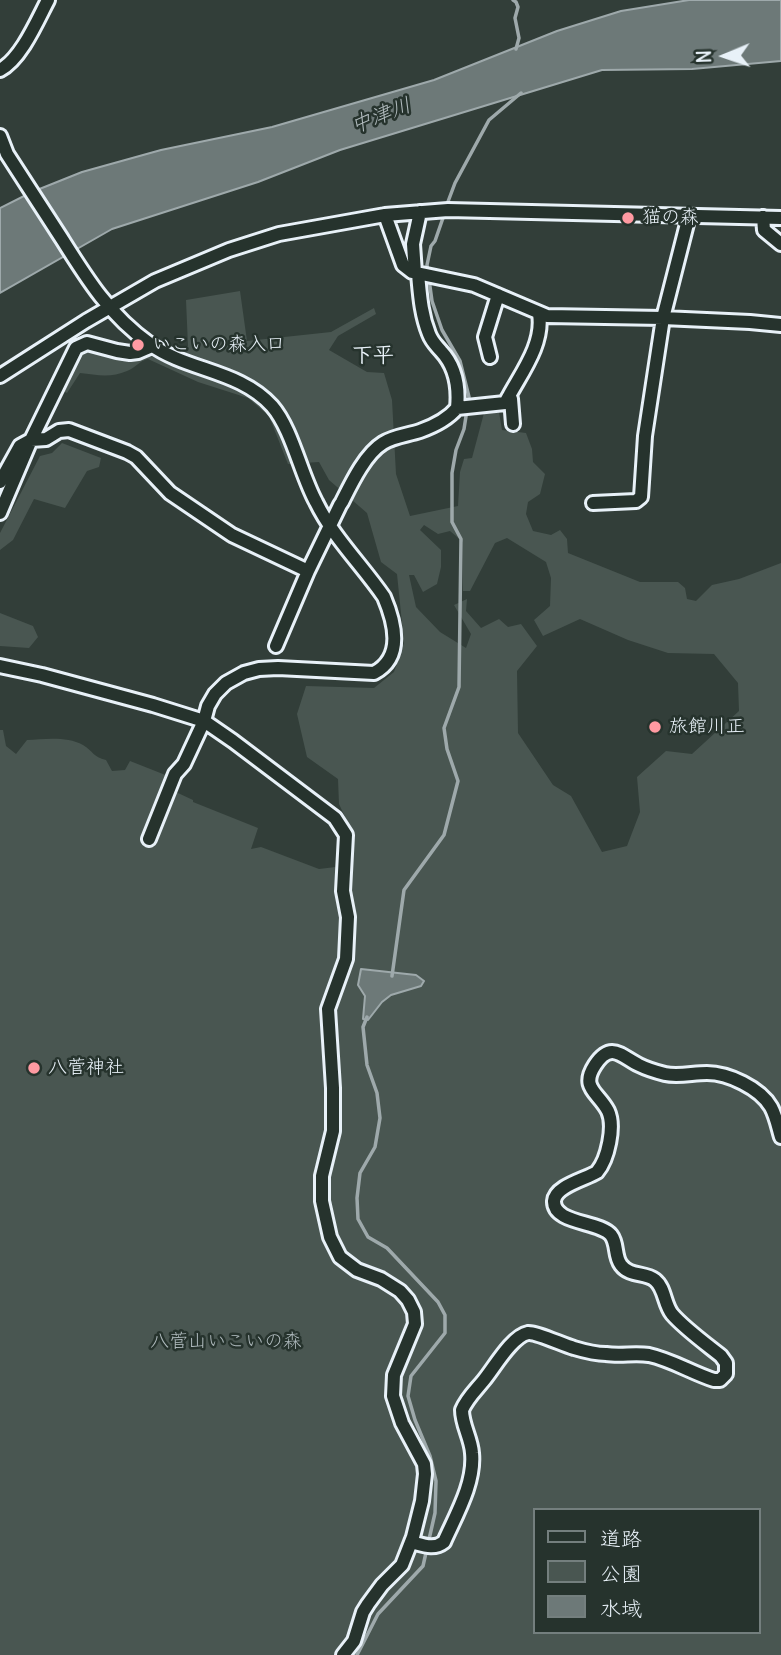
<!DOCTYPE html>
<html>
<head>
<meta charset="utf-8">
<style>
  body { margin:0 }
  #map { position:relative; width:781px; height:1655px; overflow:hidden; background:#323e39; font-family:Delius,"Klee One",sans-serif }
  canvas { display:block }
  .legend { position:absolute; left:533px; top:1508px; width:228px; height:126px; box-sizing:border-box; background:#26332d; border:2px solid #747f7e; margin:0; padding:9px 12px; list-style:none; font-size:21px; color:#e8f1f8 }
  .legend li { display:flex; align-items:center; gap:14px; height:35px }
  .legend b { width:35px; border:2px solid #747f7e }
  .north { position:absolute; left:690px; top:21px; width:70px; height:70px; -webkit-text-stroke:5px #26332d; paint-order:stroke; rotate:268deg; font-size:19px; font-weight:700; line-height:28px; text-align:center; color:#e8f1f8 }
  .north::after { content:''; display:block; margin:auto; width:24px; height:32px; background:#e8f1f8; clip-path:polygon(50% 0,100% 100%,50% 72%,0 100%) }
</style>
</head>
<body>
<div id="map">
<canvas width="781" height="1655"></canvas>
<ul class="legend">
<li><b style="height:9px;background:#26332d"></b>道路</li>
<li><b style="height:19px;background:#495651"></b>公園</li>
<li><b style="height:19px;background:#6d7978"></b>水域</li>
</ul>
<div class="north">N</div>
</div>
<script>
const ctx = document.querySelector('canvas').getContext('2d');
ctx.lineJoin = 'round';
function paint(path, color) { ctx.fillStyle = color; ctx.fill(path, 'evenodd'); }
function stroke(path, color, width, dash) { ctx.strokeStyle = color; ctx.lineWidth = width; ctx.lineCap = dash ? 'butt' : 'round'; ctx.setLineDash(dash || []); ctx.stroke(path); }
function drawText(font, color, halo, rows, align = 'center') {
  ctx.font = font + ' Delius,"Klee One",sans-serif'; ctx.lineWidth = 5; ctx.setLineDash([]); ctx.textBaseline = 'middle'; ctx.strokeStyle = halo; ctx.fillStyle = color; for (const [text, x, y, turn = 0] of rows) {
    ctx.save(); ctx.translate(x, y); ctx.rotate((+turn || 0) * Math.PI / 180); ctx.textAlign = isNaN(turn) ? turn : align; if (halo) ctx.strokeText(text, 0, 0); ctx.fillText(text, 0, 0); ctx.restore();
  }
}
paint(new Path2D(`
  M240 291 247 341 331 332 374 308 376 314 338 336 329 350 367 372 384 373 392 400 396 474 410 516 458 506 460 472 464 459 472 458 484 413 499 412 502 430 526 433 532 449 533 462 545 474 540 494 528 502 526 514 533 531 551 535 560 530 567 539 568 553 640 582H678L685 588 687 599 696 601 712 585 739 579 781 563V1655H0V730H3L6 746 16 754 27 740C45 739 67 736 83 745 93 751 93 757 106 760L112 771 125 770 130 761 168 776 165 787 193 800V802L258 828 251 849 261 847 319 869 352 865 353 834 339 804 338 779 307 757 297 714 306 686 374 688 394 672 404 643 397 574 381 562 367 513 329 480 319 462 288 464 269 416 248 398 198 382 148 359C139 361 135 368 127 371 111 378 97 375 80 373L67 393 63 391 80 353 88 350C102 355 117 361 132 359 147 357 143 352 159 359L188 346 186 300ZM424 525 438 534 450 531 463 542V591H470L495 543 507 538 546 562 551 578 550 606 534 620 543 636 580 619 628 640 668 653 714 654 738 683 739 711 692 754 666 751 637 777 640 812 627 846 602 852 571 796 553 785 518 733 517 671 537 646 521 624 508 627 499 619 481 628 466 611 467 599 454 605 471 634 466 648 440 632 416 607 409 575H414L423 592 437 584 441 567V550L420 530ZM534 1510H758V1632H534Z
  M62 443 101 458 99 467 87 471 65 508 34 499 13 540 0 550V533L40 456 52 453Z
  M0 613 33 626 38 637 29 648 0 646Z`), '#495651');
const water = new Path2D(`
  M689 0H781V61L692 69 602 70 340 150 258 182 112 229 0 293V208L32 192 82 172 161 150 272 127 434 80 557 31 621 11Z
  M361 969 416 975 424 981 421 986 391 995 382 1002 368 1020 363 1019 365 996 358 985Z`);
paint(water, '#6d7978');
stroke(water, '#9ea9ab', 2);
stroke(new Path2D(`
  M513 0 516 2 518 7 515 18 519 38 516 49
  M446 207 455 183 489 120 521 93
  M444 215 435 241 431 246 427 265 432 301 442 330 460 361 469 397 468 402
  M392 976 404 890 444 835 458 781 447 749 444 728 459 687 461 539 452 522V473L456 450 464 429 467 410
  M357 1655 378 1614 423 1566 435 1513 436 1481 430 1456 415 1420 408 1396 411 1376 445 1333V1315L438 1302 387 1248 368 1237 358 1219 357 1198 360 1173 375 1147 380 1118 377 1093 367 1065 363 1027 367 1017`), '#9ea9ab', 3.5);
const minor = new Path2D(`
  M0 70C21 59 37 21 48 0
  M0 136 7 154C25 182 44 211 62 239 87 279 110 316 150 344 187 371 240 370 272 406 292 429 301 475 316 502 333 537 362 565 384 597 395 623 404 657 374 673L278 668 259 669 244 673 226 683 215 694 208 706 204 721 184 764 175 774 149 839
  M385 215 403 265 412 272 474 285 547 316 663 318 645 436 641 497 636 501 593 503
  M689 216 663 318 750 322 781 325
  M763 217 764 230 781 244
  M415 273 413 244 420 212
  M418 274C420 295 421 314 429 334 432 342 436 345 441 351 456 367 459 388 457 408L505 403 509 396
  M490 357 485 337 498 295
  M0 376 86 321 155 281 229 250 279 234 385 215 448 210 781 218
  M513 424 511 399 509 396C522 372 544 343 539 314
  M0 482 20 446 31 440 46 439 59 431 69 430 127 452 136 457 170 493 232 535 308 571
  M0 513 31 440 76 348 87 343 117 351 130 353 138 352 152 346
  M276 646 308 571 340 505 342 502C351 484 365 454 383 443 394 436 408 435 420 431 434 426 448 419 457 408
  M0 666 42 675 153 705 204 721 233 741 335 818 346 835 343 891 348 917 346 959 328 1009 333 1088V1131L322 1176V1201L330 1237 340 1257 357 1270 381 1279 400 1291 408 1300 414 1312 415 1324 394 1375 393 1396 402 1423 424 1464 425 1474 422 1501 413 1537 402 1565 382 1585 368 1604 363 1612 354 1641 343 1655
  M411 1542C423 1545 434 1550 444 1542 456 1515 475 1483 472 1453 471 1438 462 1425 462 1410 467 1398 476 1390 484 1380 494 1368 512 1336 528 1333 536 1332 563 1345 574 1348 584 1351 595 1354 606 1354 620 1356 635 1353 649 1355 672 1360 692 1373 714 1380H720L726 1374V1363L721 1356C706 1344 684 1328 672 1314 664 1304 665 1288 655 1280 645 1272 630 1277 621 1265 614 1256 618 1244 611 1235 600 1221 553 1224 554 1201 555 1186 586 1179 597 1172 608 1159 615 1126 608 1111 598 1092 580 1088 595 1065 611 1041 621 1056 639 1065 647 1069 657 1072 665 1074 678 1077 693 1073 707 1073 728 1073 760 1088 771 1107 776 1116 778 1127 781 1137`);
stroke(minor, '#e8f1f8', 18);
stroke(minor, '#26332d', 12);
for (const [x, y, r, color] of [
  [628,218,7,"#ff9aa2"],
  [138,345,7,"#ff9aa2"],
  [655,727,7,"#ff9aa2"],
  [34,1068,7,"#ff9aa2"]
]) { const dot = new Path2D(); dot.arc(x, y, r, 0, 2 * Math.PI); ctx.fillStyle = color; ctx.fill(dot); stroke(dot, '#26332d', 2.5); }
drawText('19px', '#e8f1f8', '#26332d', [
  ["猫の森",642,218],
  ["いこいの森入口",152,345],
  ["旅館川正",669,727],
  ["八菅神社",48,1068]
], 'left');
drawText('19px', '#b0bbbe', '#26332d', [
  ["八菅山いこいの森",226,1342]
]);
drawText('italic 21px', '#b1bbbe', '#26332d', [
  ["中津川",381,116,-21]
]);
drawText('bold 21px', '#e8f1f8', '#26332d', [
  ["下平",373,356]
]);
</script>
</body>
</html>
